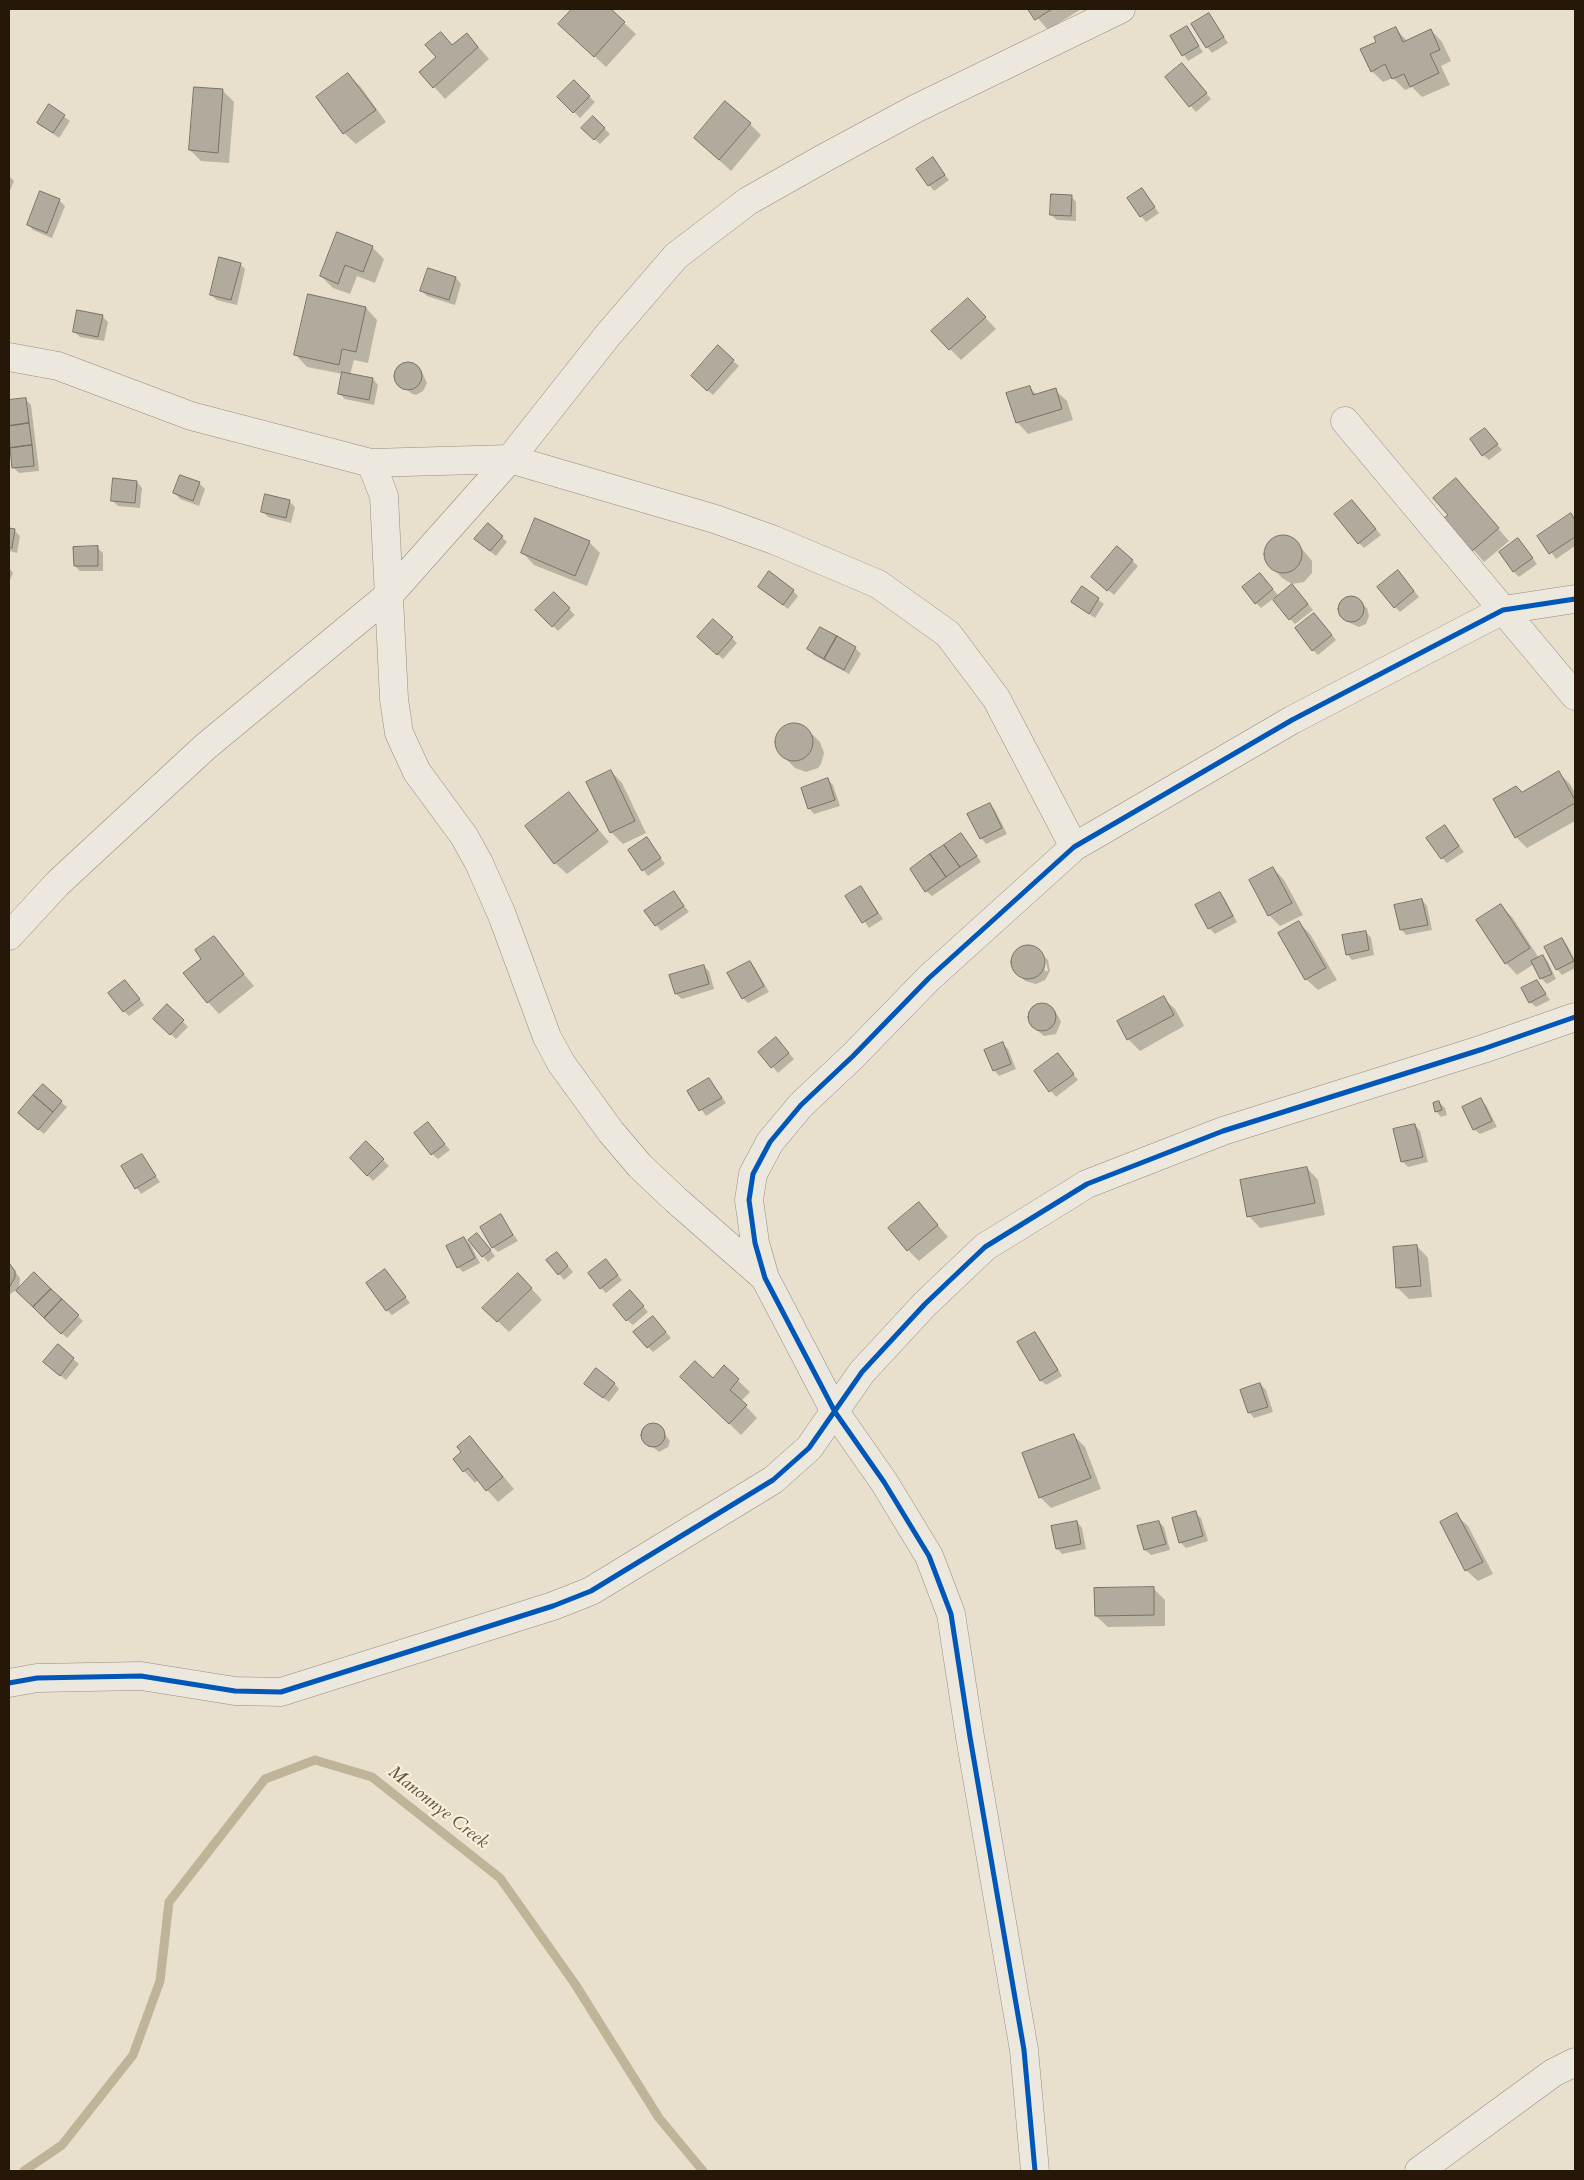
<!DOCTYPE html>
<html>
<head>
<meta charset="utf-8">
<style>
  body { margin:0 }
  #map { position:relative; width:1584px; height:2180px; overflow:hidden; background:#e8e0cc; font-family:Cardo,serif }
  canvas { display:block }
  .frame { position:absolute; inset:0; border:10px solid #271709; pointer-events:none }
</style>
</head>
<body>
<div id="map">
<canvas width="1584" height="2180"></canvas>
<div class="frame"></div>
</div>
<script>
const ctx = document.querySelector('canvas').getContext('2d');
ctx.lineJoin = 'round';
function paint(path, color) { ctx.fillStyle = color; ctx.fill(path, 'evenodd'); }
function stroke(path, color, width, dash) { ctx.strokeStyle = color; ctx.lineWidth = width; ctx.lineCap = dash ? 'butt' : 'round'; ctx.setLineDash(dash || []); ctx.stroke(path); }
function drawText(font, color, halo, rows, align = 'center') {
  ctx.font = font + ' Cardo,serif'; ctx.lineWidth = 4.5; ctx.setLineDash([]); ctx.textBaseline = 'middle'; ctx.strokeStyle = halo; ctx.fillStyle = color; for (const [text, x, y, turn = 0] of rows) {
    ctx.save(); ctx.translate(x, y); ctx.rotate((+turn || 0) * Math.PI / 180); ctx.textAlign = isNaN(turn) ? turn : align; if (halo) ctx.strokeText(text, 0, 0); ctx.fillText(text, 0, 0); ctx.restore();
  }
}
paint(new Path2D(`
  M574 9H609L636 34 606 67 560 24Z
  M1030 9H1081L1048 30Z
  M1209 15 1228 43 1212 53 1207 47Z
  M1186 28 1203 52 1188 61 1172 37Z
  M1395 28 1407 41 1431 30 1442 42 1451 61 1441 66 1450 85 1422 97 1412 87 1405 90 1393 78 1383 82 1372 71 1378 42Z
  M441 34 453 46 467 34 489 59 445 99 421 72 437 57Z
  M1187 70 1211 99 1196 112 1166 78Z
  M348 75 360 86 386 122 356 144 344 133Z
  M574 82 595 102 580 118 559 97Z
  M223 91 234 102 229 163 201 161 190 150Z
  M49 106 70 121 59 138 38 123Z
  M593 118 610 134 600 144 583 128Z
  M750 124 761 135 731 171 695 138Z
  M933 159 949 180 934 191 929 185Z
  M9 176 14 181 9 193Z
  M1142 190 1159 213 1146 222 1141 216Z
  M1071 196 1076 202V221L1057 220 1051 215Z
  M59 200 65 206 52 238 33 230 28 224Z
  M372 247 384 259 375 283 357 276 350 294 333 288 321 276Z
  M240 264 245 269 237 305 217 300 211 295Z
  M429 269 456 278 461 284 455 305 427 296 422 291Z
  M309 295 366 308 377 320 368 363 354 360 350 375 373 379 378 385 374 405 345 399 339 393 343 374 307 367 296 355Z
  M979 311 996 329 961 360 950 349Z
  M102 316 108 322 104 341 80 337 74 331Z
  M733 361 739 366 713 395 698 382Z
  M408 364 416 366 422 372 427 383 423 391 416 395 412 394 397 381 396 373 400 366Z
  M1029 387 1037 395 1055 390 1067 401 1073 420 1028 434 1017 422Z
  M25 399 31 405 39 471 19 473 14 468 9 427V401Z
  M1485 429 1502 450 1489 460 1483 455Z
  M1456 480 1509 541 1484 562 1446 518 1449 515Z
  M137 482 142 488 140 508 118 506 112 500Z
  M199 483 205 489 199 506 180 499 175 493Z
  M289 501 295 507 291 523 268 517 262 511Z
  M1358 507 1381 535 1364 548 1359 543Z
  M1571 515 1575 519V546L1556 559 1539 536Z
  M9 529 14 530 20 536 17 553 9 551Z
  M502 537 507 542 496 556 481 544Z
  M1288 537 1298 544 1312 561V573L1304 582 1292 584 1282 578 1267 561 1266 550 1268 545 1277 538Z
  M1518 539 1537 564 1519 577 1514 572Z
  M589 542 600 553 587 586 534 565 523 553Z
  M97 548 103 553V571H80L75 566Z
  M1117 548 1138 566 1114 595 1098 582Z
  M9 568 13 573 9 582Z
  M1260 574 1278 595 1261 608 1256 603Z
  M1403 577 1419 597 1400 612 1395 607Z
  M1082 588 1104 604 1095 618 1072 602Z
  M793 591 798 596 788 609 765 592Z
  M1298 591 1313 610 1295 624 1290 619Z
  M554 594 575 615 558 631 537 610Z
  M1355 598 1367 608 1369 616 1366 624 1359 627 1348 622 1342 616 1340 605 1344 599Z
  M1320 620 1336 640 1318 655 1313 650Z
  M821 628 855 648 861 654 849 674 814 655 809 649Z
  M732 638 737 643 723 659 704 643Z
  M792 724H798L808 730 820 742 824 753 821 764 818 768 806 772 795 768 783 756 776 746 778 735 781 730Z
  M611 771 622 783 646 833 623 844 611 832Z
  M1559 773 1570 784 1575 793V821L1527 848 1516 837 1522 794Z
  M828 780 833 785 840 806 814 814 809 808Z
  M569 794 609 842 567 874 555 863Z
  M989 804 995 810 1007 834 986 844 981 838Z
  M1445 827 1464 852 1447 863 1442 858Z
  M647 839 665 864 648 876 630 851Z
  M966 840 981 862 932 896 926 891Z
  M1273 868 1284 880 1303 915 1280 926 1269 915Z
  M861 887 883 919 869 928 847 896Z
  M674 893 689 912 661 931 646 911Z
  M1220 893 1225 899 1237 922 1215 934 1209 928Z
  M1422 900 1427 906 1432 930 1406 935 1401 929Z
  M1500 905 1512 917 1539 958 1542 956 1548 962 1556 979 1547 984 1541 978 1534 964 1517 975 1506 963 1478 920Z
  M1299 923 1310 934 1337 980 1318 990 1306 979Z
  M1366 932 1371 938 1374 955 1352 960 1347 954Z
  M213 938 254 986 219 1014 208 1002Z
  M1562 939 1567 945 1575 960V968L1562 975 1557 969Z
  M1030 946 1035 947 1042 954 1045 971H1048L1045 957 1048 960 1050 971 1045 980 1036 984 1025 981 1016 971 1012 961 1013 956 1020 948Z
  M750 962 755 968 769 992 748 1003 743 998Z
  M703 966 709 971 714 989 682 999 676 994Z
  M1537 981 1550 1000 1536 1007 1530 1002Z
  M130 987 144 1005 129 1016 124 1011Z
  M1163 998 1175 1009 1184 1026 1140 1051 1128 1039Z
  M1040 1004 1051 1008 1057 1014 1061 1022 1056 1034 1044 1036 1030 1025 1028 1016 1032 1009Z
  M168 1006 188 1027 176 1039 155 1019Z
  M781 1044 794 1059 778 1073 760 1052Z
  M1003 1044 1008 1049 1016 1069 999 1076 994 1070Z
  M1063 1060 1078 1080 1056 1097 1036 1072Z
  M709 1079 726 1103 706 1116 689 1092Z
  M1480 1100 1486 1105 1497 1127 1480 1134 1474 1129Z
  M61 1102 67 1107 44 1134 25 1118Z
  M1439 1102 1445 1108 1447 1115 1441 1117 1436 1111Z
  M428 1124 450 1150 438 1159 432 1154Z
  M1415 1125 1420 1131 1428 1162 1408 1167 1402 1161Z
  M366 1143 389 1166 373 1181 351 1158Z
  M142 1156 160 1182 141 1194 123 1167Z
  M1307 1168 1318 1180 1325 1215 1260 1228 1249 1216Z
  M919 1203 948 1237 919 1261 908 1250Z
  M501 1216 518 1241 498 1252 493 1247Z
  M464 1239 470 1244 480 1263 463 1272 458 1267Z
  M482 1240 495 1256 488 1262 483 1256Z
  M1417 1246 1428 1258 1432 1297 1409 1299 1398 1288Z
  M562 1259 573 1272 564 1280 548 1260Z
  M606 1261 622 1280 606 1293 601 1288Z
  M9 1264 20 1278 19 1290 34 1274 83 1321 67 1338 16 1290 9 1295Z
  M385 1271 410 1303 392 1315 387 1310Z
  M529 1286 542 1300 509 1332 484 1308Z
  M635 1297 648 1312 633 1325 627 1320Z
  M658 1323 671 1338 653 1352 648 1347Z
  M1035 1333 1040 1339 1062 1376 1046 1385 1041 1380Z
  M73 1359 79 1364 66 1380 50 1367Z
  M724 1367 750 1392 741 1401 757 1418 741 1435 693 1388 713 1379Z
  M614 1383 619 1389 609 1402 585 1384Z
  M1260 1384 1266 1390 1273 1412 1254 1418 1249 1412Z
  M653 1424 659 1426 670 1441 668 1447 659 1452 644 1440 643 1433 646 1427Z
  M1073 1435 1085 1447 1101 1489 1051 1508 1040 1497Z
  M470 1437 514 1489 498 1502 478 1480 475 1483 464 1471 463 1452Z
  M1195 1513 1201 1518 1208 1541 1186 1548 1180 1542Z
  M1456 1515 1468 1526 1493 1574 1478 1581 1466 1570Z
  M1077 1522 1082 1528 1086 1549 1062 1554 1057 1548Z
  M1159 1522 1164 1527 1170 1550 1151 1555 1145 1550 1139 1527Z
  M1153 1588 1165 1600V1626L1108 1627 1096 1616Z`), '#0003');
stroke(new Path2D(`
  M24 2171 62 2145 133 2055 160 1981 169 1902 265 1779 315 1760 372 1777 500 1878 575 1984 659 2118 703 2171`), '#bfb398', 9);
const building = new Path2D(`
  M572 9H611L625 22 594 57 558 24Z
  M1028 9H1052L1035 20Z
  M1209 13 1224 37 1206 48 1191 24Z
  M1187 26 1199 46 1182 56 1170 36Z
  M1396 27 1403 42 1431 29 1440 50 1430 54 1439 73 1410 87 1404 74 1392 79 1385 64 1371 72 1360 49 1376 42 1374 37Z
  M441 32 452 45 467 33 478 47 433 88 419 72 436 57 425 45Z
  M1182 63 1207 93 1189 107 1165 77Z
  M348 73 376 110 343 134 316 97Z
  M574 80 590 96 573 113 557 97Z
  M194 87 223 89 218 153 189 150Z
  M725 101 751 123 719 160 694 138Z
  M49 104 65 115 53 133 37 123Z
  M593 116 605 128 594 140 581 128Z
  M933 157 945 175 928 186 916 169Z
  M1142 188 1155 207 1140 217 1127 198Z
  M40 191 60 199 47 233 27 225Z
  M1051 194 1072 195 1071 216 1050 215Z
  M337 232 373 246 363 272 345 265 338 284 320 276Z
  M219 257 241 263 231 300 210 295Z
  M428 268 456 277 449 300 420 291Z
  M308 294 366 307 356 352 342 349 339 365 294 355Z
  M968 298 986 317 949 350 931 331Z
  M77 310 103 315 98 337 73 332Z
  M718 345 734 360 707 391 691 376Z
  M394 376a14 14 0 1 1 28 0a14 14 0 1 1-28 0Z
  M342 372 373 378 369 400 338 394Z
  M1030 386 1033 395 1056 388 1062 409 1016 423 1006 393Z
  M26 398 29 423 9 426V400Z
  M29 423 32 445 10 448 9 426Z
  M1485 428 1498 444 1482 456 1470 439Z
  M32 445 34 466 12 468 10 448Z
  M180 475 200 482 193 501 173 493Z
  M113 478 137 481 135 503 111 501Z
  M1456 478 1499 528 1472 551 1444 518 1448 515 1433 498Z
  M265 494 290 500 286 518 261 512Z
  M1352 500 1376 529 1358 544 1334 514Z
  M1571 513 1575 520V537L1549 554 1537 536Z
  M535 518 590 541 575 576 521 553Z
  M488 523 503 536 490 551 474 539Z
  M9 528 15 529 12 548H9Z
  M1264 554a19 19 0 1 1 38 0a19 19 0 1 1-38 0Z
  M1518 538 1533 558 1513 572 1499 552Z
  M98 546V566H74L73 547Z
  M1117 546 1133 560 1107 591 1091 577Z
  M1398 570 1414 591 1394 608 1377 587Z
  M769 571 794 590 783 605 758 587Z
  M1260 573 1273 589 1255 604 1242 587Z
  M1292 584 1308 604 1289 620 1273 600Z
  M1082 586 1099 598 1089 614 1071 602Z
  M554 592 570 608 552 627 535 610Z
  M1338 609a13 13 0 1 1 26 0a13 13 0 1 1-26 0Z
  M1314 613 1332 635 1312 651 1295 628Z
  M713 619 733 637 717 655 697 637Z
  M820 627 837 636 824 659 807 649Z
  M837 636 856 647 844 670 824 659Z
  M775 742a19 19 0 1 1 38 0a19 19 0 1 1-38 0Z
  M611 770 635 821 610 833 586 782Z
  M1559 771 1575 800V803L1515 838 1493 799 1516 786 1522 792Z
  M828 778 835 800 808 809 801 788Z
  M569 792 598 830 554 864 525 826Z
  M990 803 1002 828 980 839 967 814Z
  M1445 825 1459 846 1441 859 1426 838Z
  M961 833 977 856 960 867 944 845Z
  M647 837 661 858 642 871 628 850Z
  M944 845 960 867 946 877 930 854Z
  M930 854 946 877 925 892 910 869Z
  M1273 867 1292 903 1268 916 1249 880Z
  M861 886 878 913 862 923 845 896Z
  M674 891 684 906 655 926 644 911Z
  M1220 892 1233 916 1208 929 1195 905Z
  M1422 899 1428 925 1400 930 1394 905Z
  M1501 904 1530 948 1505 964 1476 920Z
  M1299 921 1326 968 1305 980 1278 933Z
  M1366 931 1369 950 1346 955 1342 935Z
  M214 936 244 974 207 1003 183 973 201 959 195 950Z
  M1562 938 1574 961 1556 970 1544 947Z
  M1011 962a17 17 0 1 1 34 0a17 17 0 1 1-34 0Z
  M1543 955 1552 974 1540 979 1531 961Z
  M750 961 764 986 742 999 727 973Z
  M704 965 709 984 675 994 669 975Z
  M125 980 140 999 123 1012 108 993Z
  M1537 980 1546 994 1529 1003 1521 988Z
  M1164 996 1174 1015 1127 1040 1117 1021Z
  M1028 1017a14 14 0 1 1 28 0a14 14 0 1 1-28 0Z
  M167 1004 184 1020 170 1035 153 1019Z
  M776 1037 789 1053 771 1068 758 1052Z
  M1003 1042 1011 1064 993 1071 984 1050Z
  M1058 1053 1074 1074 1049 1092 1034 1071Z
  M709 1078 722 1098 699 1111 687 1091Z
  M43 1084 62 1101 53 1112 33 1095Z
  M33 1095 53 1112 38 1130 18 1113Z
  M1481 1098 1492 1121 1473 1130 1462 1107Z
  M1439 1101 1442 1110 1435 1112 1433 1103Z
  M428 1122 445 1144 431 1155 414 1133Z
  M1415 1124 1423 1157 1401 1162 1393 1129Z
  M366 1141 384 1159 367 1176 350 1158Z
  M142 1154 156 1176 135 1189 121 1166Z
  M1307 1167 1315 1203 1247 1217 1240 1180Z
  M919 1202 938 1225 907 1251 888 1228Z
  M501 1214 513 1235 492 1248 480 1227Z
  M477 1233 491 1250 482 1257 468 1240Z
  M464 1237 475 1258 457 1268 446 1246Z
  M1417 1245 1421 1286 1396 1288 1393 1247Z
  M557 1252 568 1266 558 1275 546 1260Z
  M606 1259 618 1275 600 1289 588 1273Z
  M9 1263 15 1271V1277L9 1288Z
  M385 1269 406 1297 386 1311 366 1283Z
  M34 1272 51 1289 33 1307 16 1291Z
  M518 1273 532 1288 497 1322 482 1308Z
  M51 1289 62 1299 44 1318 33 1307Z
  M630 1290 644 1306 626 1321 613 1305Z
  M62 1299 79 1315 61 1334 44 1318Z
  M653 1316 666 1332 647 1348 633 1332Z
  M1035 1332 1058 1370 1040 1381 1017 1342Z
  M58 1344 74 1358 60 1376 43 1362Z
  M695 1361 713 1378 724 1365 739 1379 730 1390 747 1405 729 1424 680 1377Z
  M596 1368 615 1383 603 1398 584 1384Z
  M1260 1383 1268 1407 1248 1413 1240 1390Z
  M641 1435a12 12 0 1 1 24 0a12 12 0 1 1-24 0Z
  M1074 1434 1091 1478 1039 1498 1022 1453Z
  M470 1436 503 1477 486 1491 468 1468 463 1472 453 1459 461 1452 457 1447Z
  M1196 1511 1203 1536 1179 1543 1172 1518Z
  M1457 1513 1483 1562 1465 1571 1440 1522Z
  M1077 1521 1081 1544 1056 1549 1051 1526Z
  M1159 1521 1166 1544 1144 1550 1137 1526Z
  M1154 1587V1615L1095 1616 1094 1588Z`);
paint(building, '#b1ab9d');
stroke(building, '#787266', 1);
const minor = new Path2D(`
  M9 357 58 366 191 416 371 463 510 459 715 519 774 540 878 584 948 634 996 698 1074 847
  M1345 421 1575 696
  M371 463 384 496 394 699 399 733 417 772 464 836 479 863 502 915 547 1037 561 1063 611 1132 640 1166 676 1200 765 1278
  M9 936 58 883 205 747 390 594 510 459 608 335 676 256 748 201 826 157 915 109 1121 9
  M9 1683 37 1678 141 1676 235 1691 281 1692 553 1606 591 1591 773 1480 809 1448 862 1372 925 1304 985 1247 1087 1184 1223 1131 1483 1049 1575 1017
  M1035 2171 1024 2050 970 1737 951 1614 929 1556 884 1482 835 1412 765 1278 755 1243 749 1200 753 1174 770 1142 801 1105 853 1056 929 978 1074 847 1292 720 1503 610 1575 599
  M1419 2171 1553 2073 1575 2062`);
stroke(minor, '#948d80', 29);
stroke(minor, '#ece8de', 28);
stroke(new Path2D(`
  M9 1683 37 1678 141 1676 235 1691 281 1692 553 1606 591 1591 773 1480 809 1448 862 1372 925 1304 985 1247 1087 1184 1223 1131 1483 1049 1575 1017
  M1035 2171 1024 2050 970 1737 951 1614 929 1556 884 1482 835 1412 765 1278 755 1243 749 1200 753 1174 770 1142 801 1105 853 1056 929 978 1074 847 1292 720 1503 610 1575 599`), '#0057b8', 5);
drawText('italic 18px', '#5d4e39', '#f7efd7', [
  ["Manonnye Creek",438,1808,38]
]);
</script>
</body>
</html>
